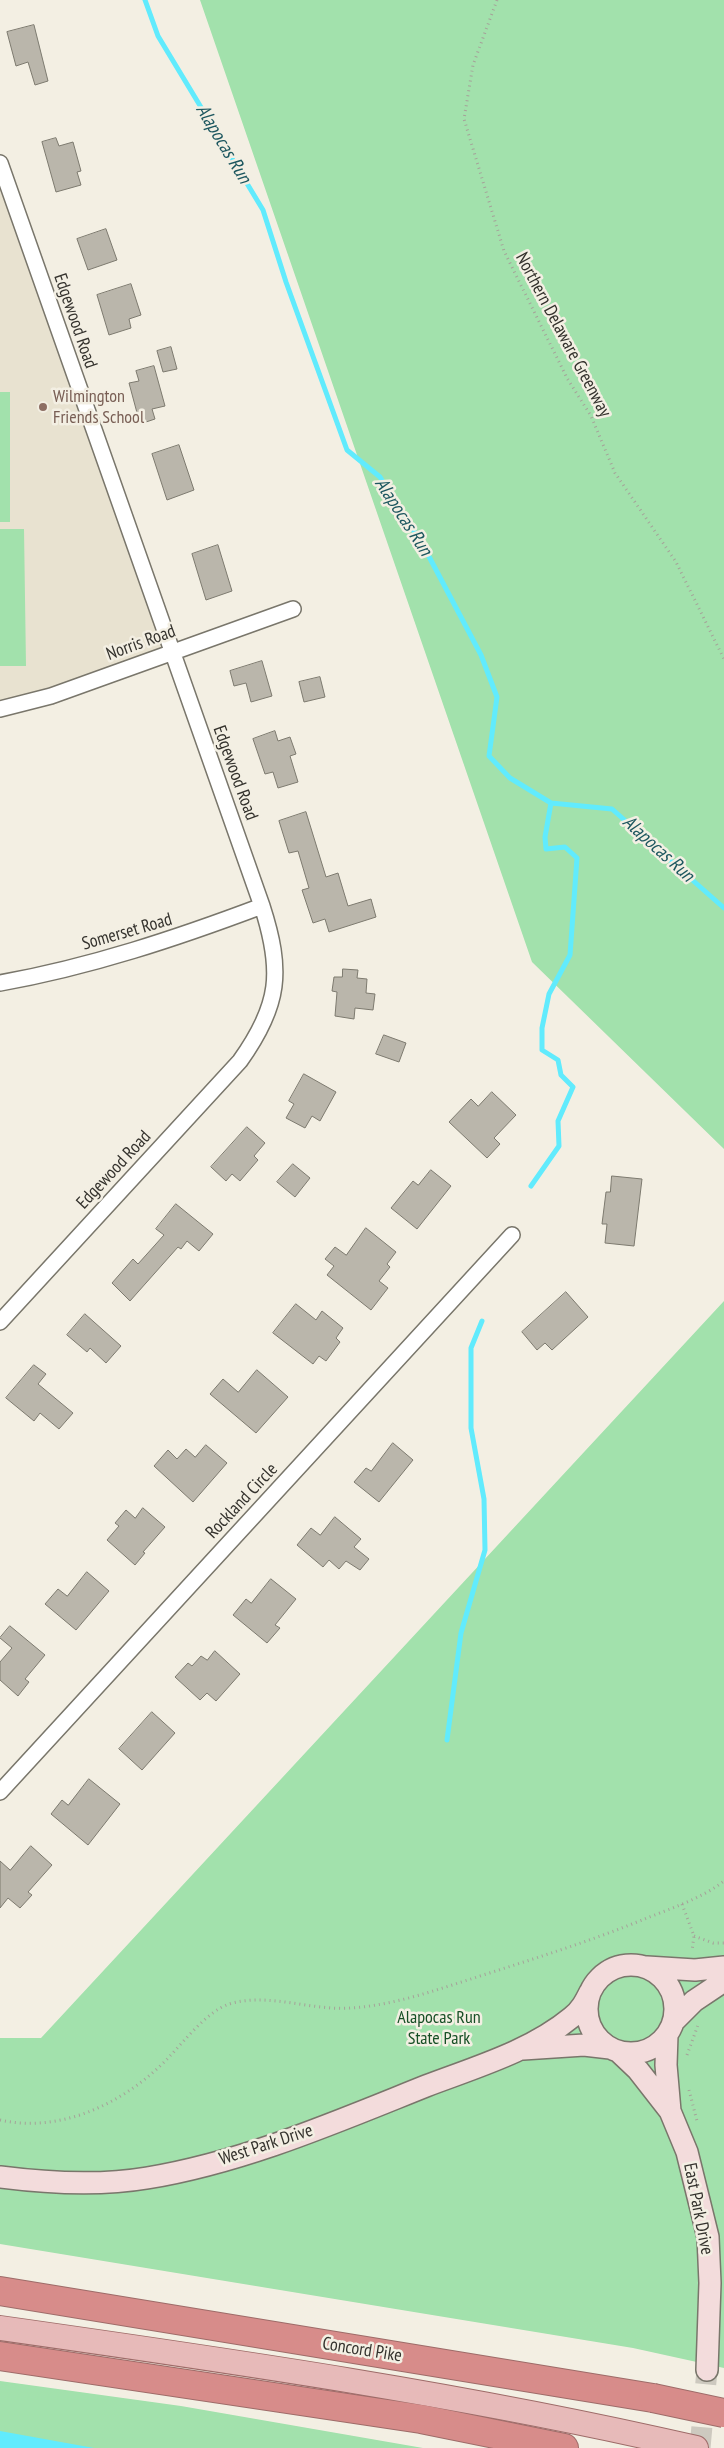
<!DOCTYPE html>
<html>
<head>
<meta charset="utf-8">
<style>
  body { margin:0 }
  canvas { display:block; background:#f3efe3 }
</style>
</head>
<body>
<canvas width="724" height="2448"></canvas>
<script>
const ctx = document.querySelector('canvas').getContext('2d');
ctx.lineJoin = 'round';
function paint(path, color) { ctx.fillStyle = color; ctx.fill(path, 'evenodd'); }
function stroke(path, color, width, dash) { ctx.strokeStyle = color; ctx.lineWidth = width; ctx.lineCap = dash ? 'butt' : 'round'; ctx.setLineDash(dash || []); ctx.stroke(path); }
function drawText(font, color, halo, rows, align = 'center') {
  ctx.font = font + ' "PT Sans Narrow",sans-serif'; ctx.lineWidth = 5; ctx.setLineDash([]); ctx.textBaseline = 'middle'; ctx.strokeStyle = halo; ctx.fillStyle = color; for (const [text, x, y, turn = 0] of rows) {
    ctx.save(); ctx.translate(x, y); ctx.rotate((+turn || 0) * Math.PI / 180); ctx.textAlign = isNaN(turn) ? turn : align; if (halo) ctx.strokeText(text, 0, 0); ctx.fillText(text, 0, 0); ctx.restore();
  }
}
paint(new Path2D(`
  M0 163 171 652 0 709Z`), '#e8e2d0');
paint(new Path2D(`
  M200 0H724V1149L532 962Z
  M0 392H10V522H0Z
  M0 529H24L26 666H0Z
  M724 1301V2368L633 2348 0 2244V2038H41Z
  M0 2381 181 2406 423 2448H0Z`), '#a2e1ac');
paint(new Path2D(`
  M0 2431 94 2448H0Z`), '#61ebfd');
stroke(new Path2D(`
  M145 0 158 36 263 210 286 282 347 450 380 477 425 549 481 655 497 697 489 756 510 778 551 803 612 809 724 908
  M531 1186 559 1146 558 1121 573 1087 561 1075 558 1060 542 1050V1028L549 994 570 955 577 858 565 847 546 849 545 837 551 803
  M447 1740 461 1633 485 1550 484 1499 471 1428V1348L482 1321`), '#61ebfd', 5);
const building = new Path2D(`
  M34 25 48 81 35 85 28 62 16 66 7 32Z
  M56 138 59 146 73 142 81 171 77 172 81 185 56 192 42 142Z
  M106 229 117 260 88 270 77 239Z
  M131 284 141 315 129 319 131 328 109 335 97 295Z
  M171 347 177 369 163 372 157 351Z
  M154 366 165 406 152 409 155 419 140 424 129 383 139 381 136 371Z
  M179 445 194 490 167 500 152 454Z
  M218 545 232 591 206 600 192 554Z
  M262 661 272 696 251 702 246 683 234 686 230 671Z
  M320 677 325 697 304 702 299 682Z
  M275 731 278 741 290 737 296 754 290 756 298 782 278 788 273 772 265 774 253 739Z
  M306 812 326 877 338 873 348 906 371 899 376 917 329 932 325 919 313 923 302 890 309 888 298 851 289 853 279 821Z
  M343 969 358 970 357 978 367 979 366 993 375 994 373 1010 355 1008 354 1019 335 1016 337 992 332 991 334 977H342Z
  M384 1035 406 1043 399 1062 376 1054Z
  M304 1074 336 1092 320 1121 312 1116 305 1128 286 1118 294 1104 289 1101Z
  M492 1092 516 1115 494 1138 500 1144 487 1158 449 1122 471 1099 478 1106Z
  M247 1127 265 1143 254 1156 258 1160 240 1181 232 1174 226 1181 211 1167Z
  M293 1164 310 1178 295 1197 277 1182Z
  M431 1170 451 1186 417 1229 391 1208 413 1181 418 1185Z
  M612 1176 642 1179 634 1246 605 1243 607 1224H602L606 1192H610Z
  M176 1204 213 1234 199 1251 187 1241 181 1249 178 1247 130 1301 112 1283 133 1259 138 1264 164 1235 156 1229Z
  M366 1228 396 1252 387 1264 390 1267 379 1281 388 1288 371 1310 327 1275 334 1266 325 1259 335 1247 346 1255Z
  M566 1292 588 1317 552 1350 545 1343 537 1350 522 1332Z
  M296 1304 316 1320 322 1311 343 1328 336 1338 340 1342 326 1361 319 1356 313 1364 273 1333Z
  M85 1314 121 1346 106 1363 90 1348 87 1352 67 1335Z
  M34 1365 46 1374 38 1384 73 1413 59 1429 40 1413 34 1421 6 1398Z
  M257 1370 288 1397 256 1433 210 1394 223 1379 238 1392Z
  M393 1443 413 1460 379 1502 354 1482 366 1468 371 1471Z
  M206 1445 227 1463 193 1502 154 1466 168 1450 177 1459 186 1449 195 1457Z
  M143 1508 165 1527 143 1552 145 1553 135 1565 107 1540 119 1526 115 1523 126 1510 135 1518Z
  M335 1517 361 1539 354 1547 369 1559 360 1570 346 1561 339 1569 329 1560 323 1567 297 1545 311 1528 320 1535Z
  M87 1572 109 1591 76 1630 45 1604 58 1589 67 1596Z
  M271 1579 296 1599 275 1625 280 1628 267 1643 233 1615 246 1599 251 1603Z
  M10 1626 45 1655 25 1679 29 1682 18 1696 0 1680V1662L12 1648 0 1638Z
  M215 1651 240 1674 216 1701 207 1693 200 1700 175 1677 188 1663 192 1666 201 1656 207 1660Z
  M152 1712 175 1733 142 1770 119 1749Z
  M89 1779 120 1804 88 1845 51 1814 62 1800 68 1805Z
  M31 1846 52 1865 28 1892 32 1895 20 1908 8 1898 0 1908V1861L10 1870Z`);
paint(building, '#bab6ab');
stroke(building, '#7d7a6f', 1);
stroke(new Path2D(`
  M700 2448 707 2370`), '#cdc9bf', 21, [21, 11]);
const street = new Path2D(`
  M0 163 262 906C283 971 280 1005 240 1061L0 1322
  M0 709 51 696 293 609
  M0 983C90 967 177 938 262 906
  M0 1792 512 1235`);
const secondary = new Path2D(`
  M587 2009a44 44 0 1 1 88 0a44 44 0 1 1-88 0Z
  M647 1967 695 1970 724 1967
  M674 2021 694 2001 724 1981
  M667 2035 666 2065 670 2111 687 2152 708 2237 710 2283 707 2370
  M523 2049 584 2045 610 2048
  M619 2052 638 2070 670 2111
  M0 2177C47 2183 100 2186 147 2178 244 2162 336 2122 426 2086 476 2067 531 2051 572 2017 581 2010 585 2002 590 1992`);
const primary = new Path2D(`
  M0 2328C233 2361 467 2395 696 2448`);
const highway = new Path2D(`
  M0 2291 653 2398
  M0 2356 421 2419 564 2448`);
stroke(street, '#79766b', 18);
stroke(secondary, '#79766b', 24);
stroke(primary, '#9e6c69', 26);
stroke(highway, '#9e6c69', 30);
stroke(new Path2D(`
  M497 0 473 65 464 119 504 251 567 378 591 416 615 473 676 562 724 659
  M682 1904 694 1936 692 1951
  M694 1936 713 1943H724
  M687 2055 698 2025
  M689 2090 697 2121
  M0 2120C63 2134 128 2101 170 2056 185 2040 208 2011 229 2004 269 1992 310 2011 351 2008 395 2005 436 1990 477 1977 533 1959 588 1942 642 1920 669 1909 701 1899 724 1881`), '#a5a299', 3, [1, 4]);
stroke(street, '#fff', 15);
stroke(secondary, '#f3dcdc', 21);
stroke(primary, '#e7bab9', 24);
stroke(highway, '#d78c8a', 28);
const highwayBridge = new Path2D(`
  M653 2398 724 2413`);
stroke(highwayBridge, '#9e6c69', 30, []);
stroke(highwayBridge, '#d78c8a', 28);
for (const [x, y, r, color] of [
  [43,407,5,"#8d6e63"]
]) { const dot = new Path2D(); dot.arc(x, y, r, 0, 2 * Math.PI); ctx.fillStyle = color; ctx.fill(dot); stroke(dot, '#f3efe3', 2); }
drawText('18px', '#34322d', '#f3efe3', [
  ["Edgewood Road",75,321,71],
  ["Northern Delaware Greenway",563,335,62],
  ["Norris Road",141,643,-20],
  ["Edgewood Road",235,773,70],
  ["Somerset Road",127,932,-16],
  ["Edgewood Road",114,1170,-47],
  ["Rockland Circle",242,1501,-47],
  ["West Park Drive",266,2145,-18],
  ["East Park Drive",698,2209,79],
  ["Concord Pike",362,2350,9]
]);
drawText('18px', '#785e54', '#f3efe3', [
  ["Wilmington",53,397],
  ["Friends School",53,418]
], 'left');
drawText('18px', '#164f25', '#f3efe3', [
  ["Alapocas Run",439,2018],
  ["State Park",439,2039]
]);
drawText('italic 19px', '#1d575f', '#f3efe3', [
  ["Alapocas Run",223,144,59],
  ["Alapocas Run",403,517,57],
  ["Alapocas Run",658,849,42]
]);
</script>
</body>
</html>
